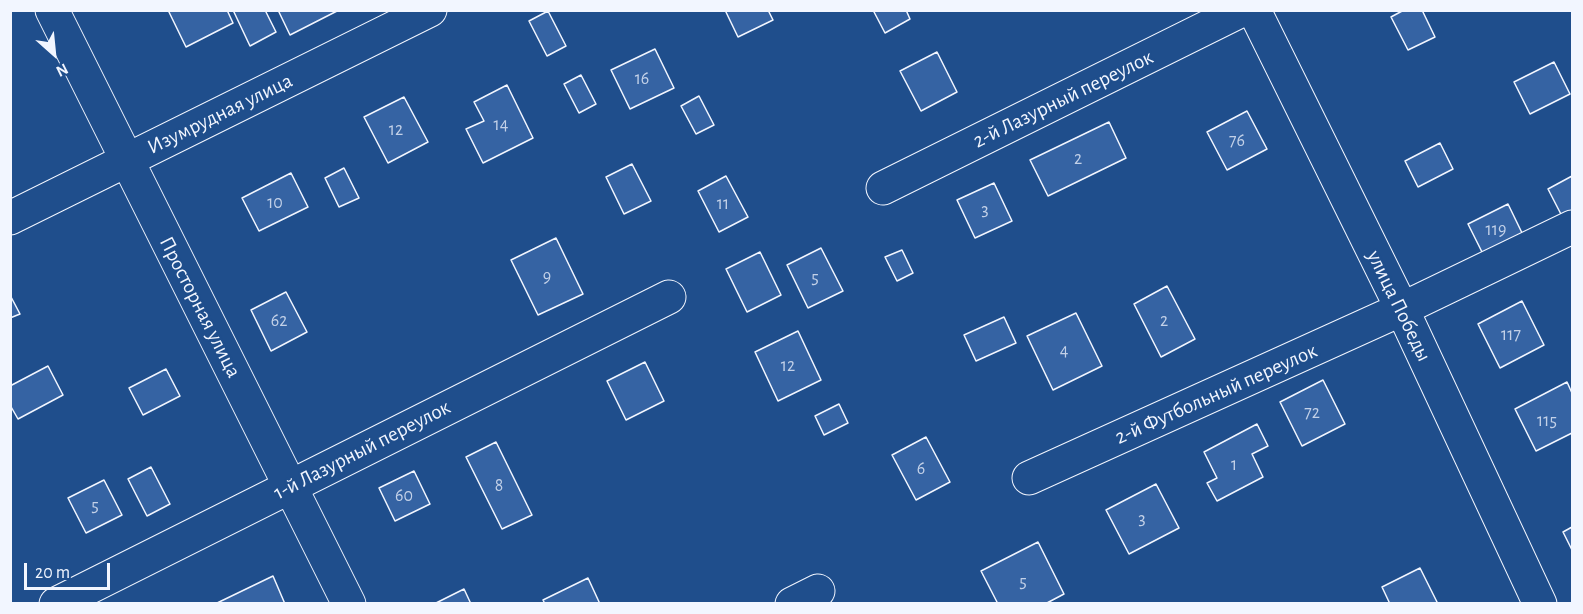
<!DOCTYPE html>
<html>
<head>
<meta charset="utf-8">
<style>
  body { margin:0 }
  #map { position:relative; width:1583px; height:614px; overflow:hidden; background:#1f4e8c; font-family:"Alegreya Sans",sans-serif }
  canvas { display:block }
  .frame { position:absolute; inset:0; border:12px solid #f2f6ff; pointer-events:none }
  .north { position:absolute; left:24px; top:24px; width:60px; height:60px; -webkit-text-stroke:4px #1f4e8c; paint-order:stroke; rotate:153deg; font-size:16px; font-weight:700; line-height:24px; text-align:center; color:#f2f6ff }
  .north::after { content:''; display:block; margin:auto; width:21px; height:27px; background:#f2f6ff; clip-path:polygon(50% 0,100% 100%,50% 72%,0 100%) }
  .scale { position:absolute; left:24px; top:563px; width:86px; height:27px; box-sizing:border-box; border:3px solid #f2f6ff; border-top:0; padding-left:8px; font-size:18px; line-height:21px; white-space:nowrap; color:#f2f6ff; -webkit-text-stroke:4px #1f4e8c; paint-order:stroke }
</style>
</head>
<body>
<div id="map">
<canvas width="1583" height="614"></canvas>
<div class="frame"></div>
<div class="north">N</div>
<div class="scale">20 m</div>
</div>
<script>
const ctx = document.querySelector('canvas').getContext('2d');
ctx.lineJoin = 'round';
function paint(path, color) { ctx.fillStyle = color; ctx.fill(path, 'evenodd'); }
function stroke(path, color, width, dash) { ctx.strokeStyle = color; ctx.lineWidth = width; ctx.lineCap = dash ? 'butt' : 'round'; ctx.setLineDash(dash || []); ctx.stroke(path); }
function drawText(font, color, halo, rows, align = 'center') {
  ctx.font = font + ' "Alegreya Sans",sans-serif'; ctx.lineWidth = 4.5; ctx.setLineDash([]); ctx.textBaseline = 'middle'; ctx.strokeStyle = halo; ctx.fillStyle = color; for (const [text, x, y, turn = 0] of rows) {
    ctx.save(); ctx.translate(x, y); ctx.rotate((+turn || 0) * Math.PI / 180); ctx.textAlign = isNaN(turn) ? turn : align; if (halo) ctx.strokeText(text, 0, 0); ctx.fillText(text, 0, 0); ctx.restore();
  }
}
const building = new Path2D(`
  M168 10H227L233 23 186 47Z
  M233 10H265L276 32 250 46Z
  M278 10H339L290 35Z
  M725 10H768L773 20 738 37Z
  M873 10H906L910 19 885 33Z
  M1404 10H1422L1435 37 1408 50 1391 17Z
  M548 11 566 46 547 56 529 21Z
  M655 49 674 88 630 109 611 70Z
  M937 52 957 92 921 111 900 71Z
  M1554 62 1570 94 1530 114 1514 82Z
  M581 75 596 104 579 113 564 84Z
  M507 85 533 138 483 163 466 129 484 121 474 102Z
  M699 96 714 125 696 134 681 106Z
  M404 97 428 142 388 163 364 117Z
  M1247 111 1267 149 1227 170 1207 132Z
  M1109 122 1126 158 1048 196 1030 160Z
  M1440 143 1453 169 1418 187 1405 161Z
  M632 164 651 201 624 214 606 177Z
  M344 168 359 198 339 207 325 178Z
  M291 173 308 207 259 231 242 198Z
  M726 176 748 217 719 232 698 191Z
  M1572 176V221L1566 224 1548 189Z
  M994 183 1012 221 975 238 957 200Z
  M1508 204 1524 237 1484 256 1468 224Z
  M556 238 583 294 538 315 511 260Z
  M821 248 843 291 808 308 787 265Z
  M902 250 913 273 897 281 885 257Z
  M760 252 781 295 747 312 726 269Z
  M1167 286 1195 339 1161 357 1134 304Z
  M286 292 307 332 271 351 251 310Z
  M10 295 20 314 10 318Z
  M1522 301 1544 345 1500 368 1478 324Z
  M1076 313 1102 366 1053 390 1027 336Z
  M1004 317 1016 343 976 361 964 335Z
  M798 331 821 380 778 401 755 352Z
  M645 362 664 401 626 420 607 381Z
  M48 366 63 395 18 419 10 405V386Z
  M166 369 180 396 143 415 129 388Z
  M1323 380 1345 424 1302 446 1280 402Z
  M1567 382 1572 393V433L1536 451 1515 409Z
  M839 404 848 423 824 435 815 416Z
  M1257 424 1268 446 1252 454 1263 477 1217 501 1207 483 1217 478 1204 452Z
  M926 437 950 482 916 500 892 455Z
  M496 442 532 515 502 529 466 457Z
  M151 467 170 504 147 516 128 479Z
  M414 471 430 504 395 521 379 488Z
  M104 480 122 515 86 533 68 498Z
  M1156 484 1179 528 1129 554 1106 510Z
  M1572 527V550L1563 532Z
  M1038 542 1064 594 1045 604H998L981 571Z
  M1420 568 1438 604H1390L1382 587Z
  M273 576 285 604H215Z
  M588 578 600 604H545L543 600Z
  M464 589 471 604H434Z`);
paint(building, '#3563a3');
stroke(building, '#f2f6ff', 1.5);
const minor = new Path2D(`
  M52 10 349 604
  M1254 10 1402 309 1540 604
  M883 188 1242 10
  M10 218 430 10
  M1029 478 1402 309 1572 227
  M56 604 669 297
  M792 604 818 591`);
stroke(minor, '#f2f6ff', 35);
stroke(minor, '#1f4e8c', 33);
drawText('18px', '#c3d1e8', null, [
  ["16",642,79],
  ["14",501,125],
  ["12",396,130],
  ["76",1237,141],
  ["2",1078,159],
  ["10",275,203],
  ["11",723,204],
  ["3",985,210],
  ["119",1496,230],
  ["9",547,277],
  ["5",815,278],
  ["62",279,321],
  ["2",1164,321],
  ["117",1511,335],
  ["4",1064,351],
  ["12",788,366],
  ["72",1312,413],
  ["115",1547,421],
  ["1",1234,465],
  ["6",921,469],
  ["8",499,486],
  ["60",404,496],
  ["5",95,506],
  ["3",1142,519],
  ["5",1023,582]
]);
drawText('21px', '#f2f6ff', '#1f4e8c', [
  ["2-й Лазурный переулок",1063,99,-26],
  ["Изумрудная улица",220,114,-26],
  ["улица Победы",1399,306,64],
  ["Просторная улица",200,307,63],
  ["2-й Футбольный переулок",1216,394,-24],
  ["1-й Лазурный переулок",362,450,-27]
]);
</script>
</body>
</html>
